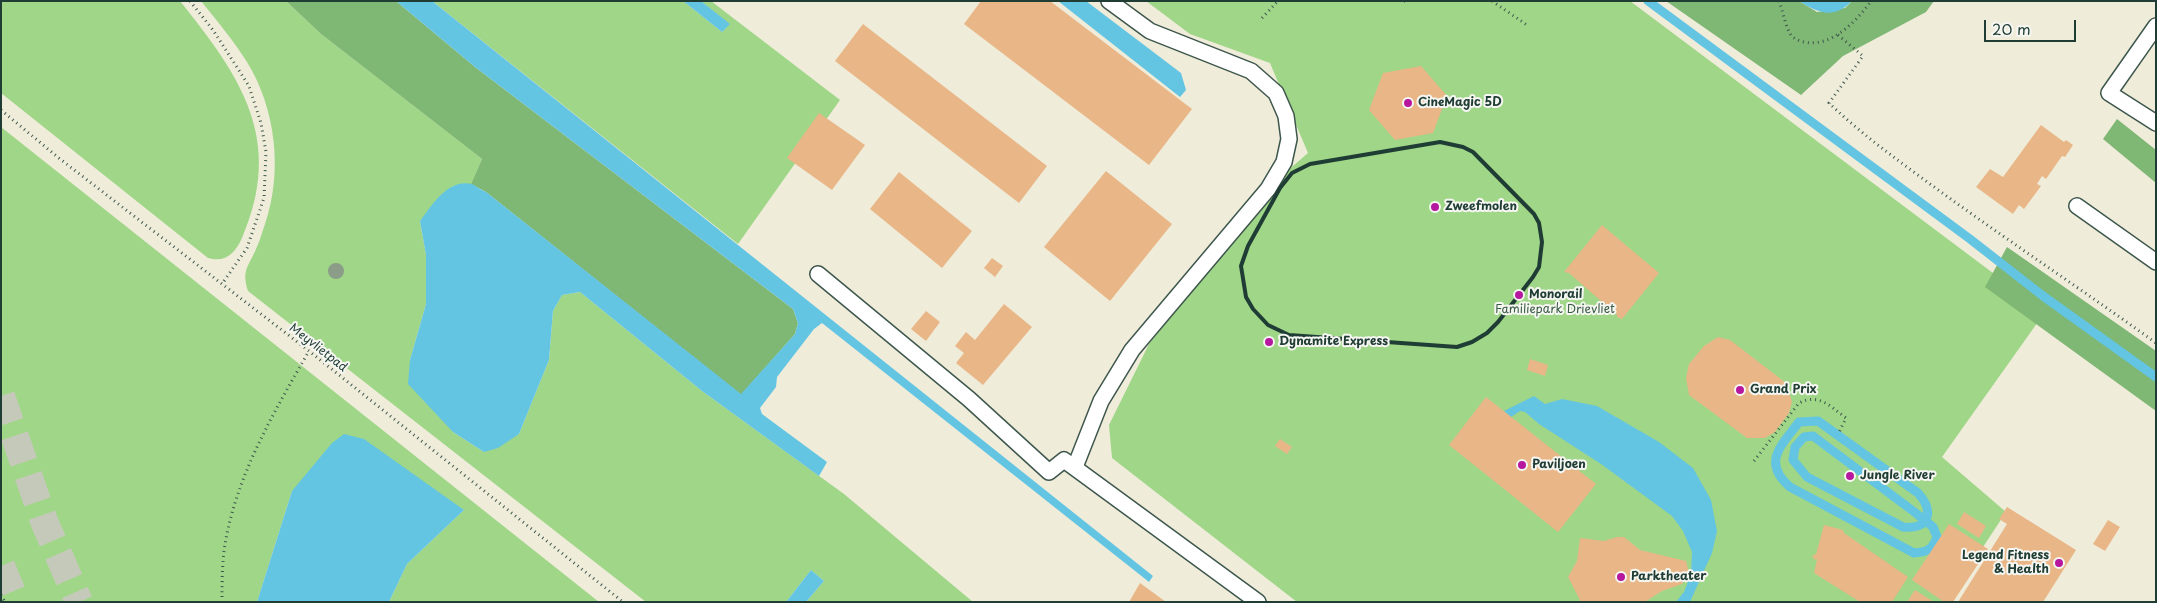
<!DOCTYPE html>
<html>
<head>
<meta charset="utf-8">
<style>
  body { margin:0 }
  #map { position:relative; width:2157px; height:603px; overflow:hidden; background:#efecda; font-family:"Playpen Sans",sans-serif }
  canvas { display:block }
  .frame { position:absolute; inset:0; border:2px solid #1f3d34; pointer-events:none }
  .scale { position:absolute; left:1984px; top:20px; width:92px; height:22px; box-sizing:border-box; border:2px solid #1f3d34; border-top:0; padding-left:6px; font-size:15px; line-height:18px; white-space:nowrap; color:#1f3d34; -webkit-text-stroke:4px #f6f6f2; paint-order:stroke }
</style>
</head>
<body>
<div id="map">
<canvas width="2157" height="603"></canvas>
<div class="frame"></div>
<div class="scale">20 m</div>
</div>
<script>
const ctx = document.querySelector('canvas').getContext('2d');
ctx.lineJoin = 'round';
function paint(path, color) { ctx.fillStyle = color; ctx.fill(path, 'evenodd'); }
function stroke(path, color, width, dash) { ctx.strokeStyle = color; ctx.lineWidth = width; ctx.lineCap = dash ? 'butt' : 'round'; ctx.setLineDash(dash || []); ctx.stroke(path); }
function drawText(font, color, halo, rows, align = 'center') {
  ctx.font = font + ' "Playpen Sans",sans-serif'; ctx.lineWidth = 4; ctx.setLineDash([]); ctx.textBaseline = 'middle'; ctx.strokeStyle = halo; ctx.fillStyle = color; for (const [text, x, y, turn = 0] of rows) {
    ctx.save(); ctx.translate(x, y); ctx.rotate((+turn || 0) * Math.PI / 180); ctx.textAlign = isNaN(turn) ? turn : align; if (halo) ctx.strokeText(text, 0, 0); ctx.fillText(text, 0, 0); ctx.restore();
  }
}
paint(new Path2D(`
  M1 1H180C240 76 285 139 242 238 235 253 226 263 208 258L1 93Z
  M201 1H286L321 34 482 159 471 184 453 186 420 221 426 255V304L410 360 453 432 484 452 519 434 549 360 553 311 562 295 580 292 702 391 844 494 973 602H806L824 581 811 570 786 602H646L248 291C241 270 249 266 256 249 260 241 262 232 265 224 283 172 276 109 247 62 234 41 217 21 201 1Z
  M432 1H683L722 32 729 24 701 1H711L840 100 738 244Z
  M1146 1H1630L2045 312 1942 457 2006 512 1947 602H1297L1112 458 1109 425 1149 344 1286 172 1308 153 1270 63 1190 34Z
  M1 127 599 602H389L407 564 464 510 292 491 257 602H1Z`), '#9fd687');
paint(new Path2D(`
  M286 1H396L475 67 793 309 798 323 795 334 741 395 486 192 471 184 482 159 321 34Z
  M1666 1H1799L1817 12 1845 8 1852 1H1934L1926 12 1843 56 1801 95Z
  M2117 119 2156 150V183L2103 139Z
  M2007 247 2156 351V411L1985 287Z`), '#7fb774');
paint(new Path2D(`
  M396 1H432L1153 576 1149 582 822 323 814 329 777 377 776 387 760 408 762 414 827 462 819 476 702 391 580 292 562 295 553 311 549 360 519 434 498 448 484 452 453 432 408 384 410 360 426 304V255L420 221C432 205 448 178 472 184 476 186 481 190 486 192L741 394 795 334 798 323 793 309 475 67Z
  M683 1H701L730 24 722 32Z
  M1058 1H1086L1181 73 1186 90 1180 97Z
  M1799 1H1852C1833 20 1819 13 1799 1Z
  M1534 396 1545 404 1562 399 1597 406 1659 442 1693 468 1711 500 1717 531 1712 553 1690 602H1676L1684 592 1691 574 1692 552 1683 531 1672 516 1601 464 1539 424 1525 412 1520 411 1511 417 1504 411Z
  M344 434 364 439 464 510 407 564 389 602H257L292 491 332 443Z
  M811 570 824 581 806 602H786Z`), '#64c5e3');
stroke(new Path2D(`
  M1648 1 1970 239 2043 296 2156 377
  M1933 527 1937 537C1932 550 1927 552 1914 553L1790 487C1761 462 1782 445 1799 422L1818 421 1918 493C1935 512 1929 530 1903 527L1807 477 1793 460 1795 447 1804 437 1813 436 1917 514 1933 527`), '#64c5e3', 9);
paint(new Path2D(`
  M981 1H1050L1192 109 1149 165 964 24Z
  M863 24 1047 166 1019 203 835 61Z
  M1421 66 1447 96 1433 133 1395 140 1369 110 1383 73Z
  M819 113 865 145 832 190 787 158Z
  M2041 125 2064 142 2066 140 2073 145 2065 157 2062 156 2046 179 2042 176 2037 184 2041 186 2024 209 2019 205 2013 214 1976 187 1990 169 2003 177Z
  M1106 171 1172 224 1110 301 1044 247Z
  M899 172 972 231 942 268 870 209Z
  M1602 225 1659 273 1622 319 1617 317V315L1569 273 1564 272Z
  M992 258 1003 266 995 277 984 268Z
  M1004 304 1032 327 983 385 956 363 964 353 955 346 966 332 975 340Z
  M926 311 940 322 926 341 911 329Z
  M1718 337 1730 340 1786 383 1792 402 1789 413 1775 432 1765 438H1747L1689 395 1686 378 1689 364 1704 346Z
  M1530 359 1548 365 1545 376 1527 370Z
  M1486 397 1596 484 1558 532 1449 445Z
  M1280 439 1292 447 1287 454 1275 446Z
  M2007 507 2076 550 2043 602H1958L2007 524 1999 519Z
  M1964 512 1986 526 1979 538 1957 524Z
  M2108 520 2120 527 2105 551 2093 544Z
  M1949 524 1988 549 1953 602H1944L1912 580Z
  M1824 525 1843 530 1844 533 1908 577 1892 602H1860L1814 573 1817 559 1815 560 1812 556 1816 554Z
  M1617 537H1624L1640 550 1686 561 1689 573 1682 584 1662 591 1645 602H1581L1568 577 1577 561 1580 538 1604 541Z
  M1140 583 1166 602H1129Z
  M1915 590 1934 602H1907Z`), '#e9b787');
stroke(new Path2D(`
  M1 396 44 521 79 602
  M1 566 16 602`), '#c5c9b9', 28, [28, 14]);
const lane = new Path2D(`
  M2156 26 2109 93 2156 123
  M2077 206 2156 262
  M818 274 969 399 1049 472 1064 460 1258 602
  M1075 467 1101 401 1132 350 1268 189 1284 162 1289 139 1286 116 1276 93 1251 71 1150 31 1109 1`);
stroke(lane, '#3e574d', 18);
stroke(new Path2D(`
  M190 1 213 30 249 86 261 123 266 152 264 198 247 248 222 284
  M1404 1H1405
  M1492 1 1527 25
  M1779 1C1783 11 1785 26 1791 35 1794 39 1799 41 1804 42 1831 48 1857 21 1871 1
  M1262 18 1278 1
  M1838 35 1863 56 1829 103C1859 132 1892 156 1926 181 2002 237 2080 288 2156 343
  M1 110 60 159 309 351 623 602
  M1754 461 1799 403C1819 393 1830 406 1846 418L1838 434
  M1 595 5 602
  M222 602C222 583 222 562 225 544 237 474 274 412 309 351`), '#3e574d', 3, [1, 4]);
stroke(lane, '#fff', 15);
stroke(new Path2D(`
  M1440 142 1463 147 1473 152 1534 214 1539 223 1542 242 1539 267 1533 277 1498 322 1487 333 1472 342 1457 347 1289 335 1268 325 1253 309 1246 297 1241 266 1248 246 1280 188 1292 173 1310 164Z`), '#1f3d34', 4);
ctx.fillStyle = '#8b9d88';
for (const [x, y] of [
  [336,271]
]) { ctx.beginPath(); ctx.arc(x, y, 8, 0, 2 * Math.PI); ctx.fill(); }
for (const [x, y, r, color] of [
  [1408,103,5,"#b5179e"],
  [1435,207,5,"#b5179e"],
  [1519,295,5,"#b5179e"],
  [1269,342,5,"#b5179e"],
  [1740,390,5,"#b5179e"],
  [1522,465,5,"#b5179e"],
  [1850,476,5,"#b5179e"],
  [2059,563,5,"#b5179e"],
  [1621,577,5,"#b5179e"]
]) { const dot = new Path2D(); dot.arc(x, y, r, 0, 2 * Math.PI); ctx.fillStyle = color; ctx.fill(dot); stroke(dot, '#f6f6f2', 2); }
drawText('bold 12px', '#1f3d34', '#f6f6f2', [
  ["CineMagic 5D",1418,103],
  ["Zweefmolen",1445,207],
  ["Monorail",1529,295],
  ["Dynamite Express",1279,342],
  ["Grand Prix",1750,390],
  ["Paviljoen",1532,465],
  ["Jungle River",1860,476],
  ["Legend Fitness",2049,556,"right"],
  ["& Health",2049,570,"right"],
  ["Parktheater",1631,577]
], 'left');
drawText('12px', '#395c45', '#f6f6f2', [
  ["Familiepark Drievliet",1555,310]
]);
drawText('12px', '#1f3d34', '#f6f6f2', [
  ["Meyvlietpad",318,348,38]
]);
</script>
</body>
</html>
